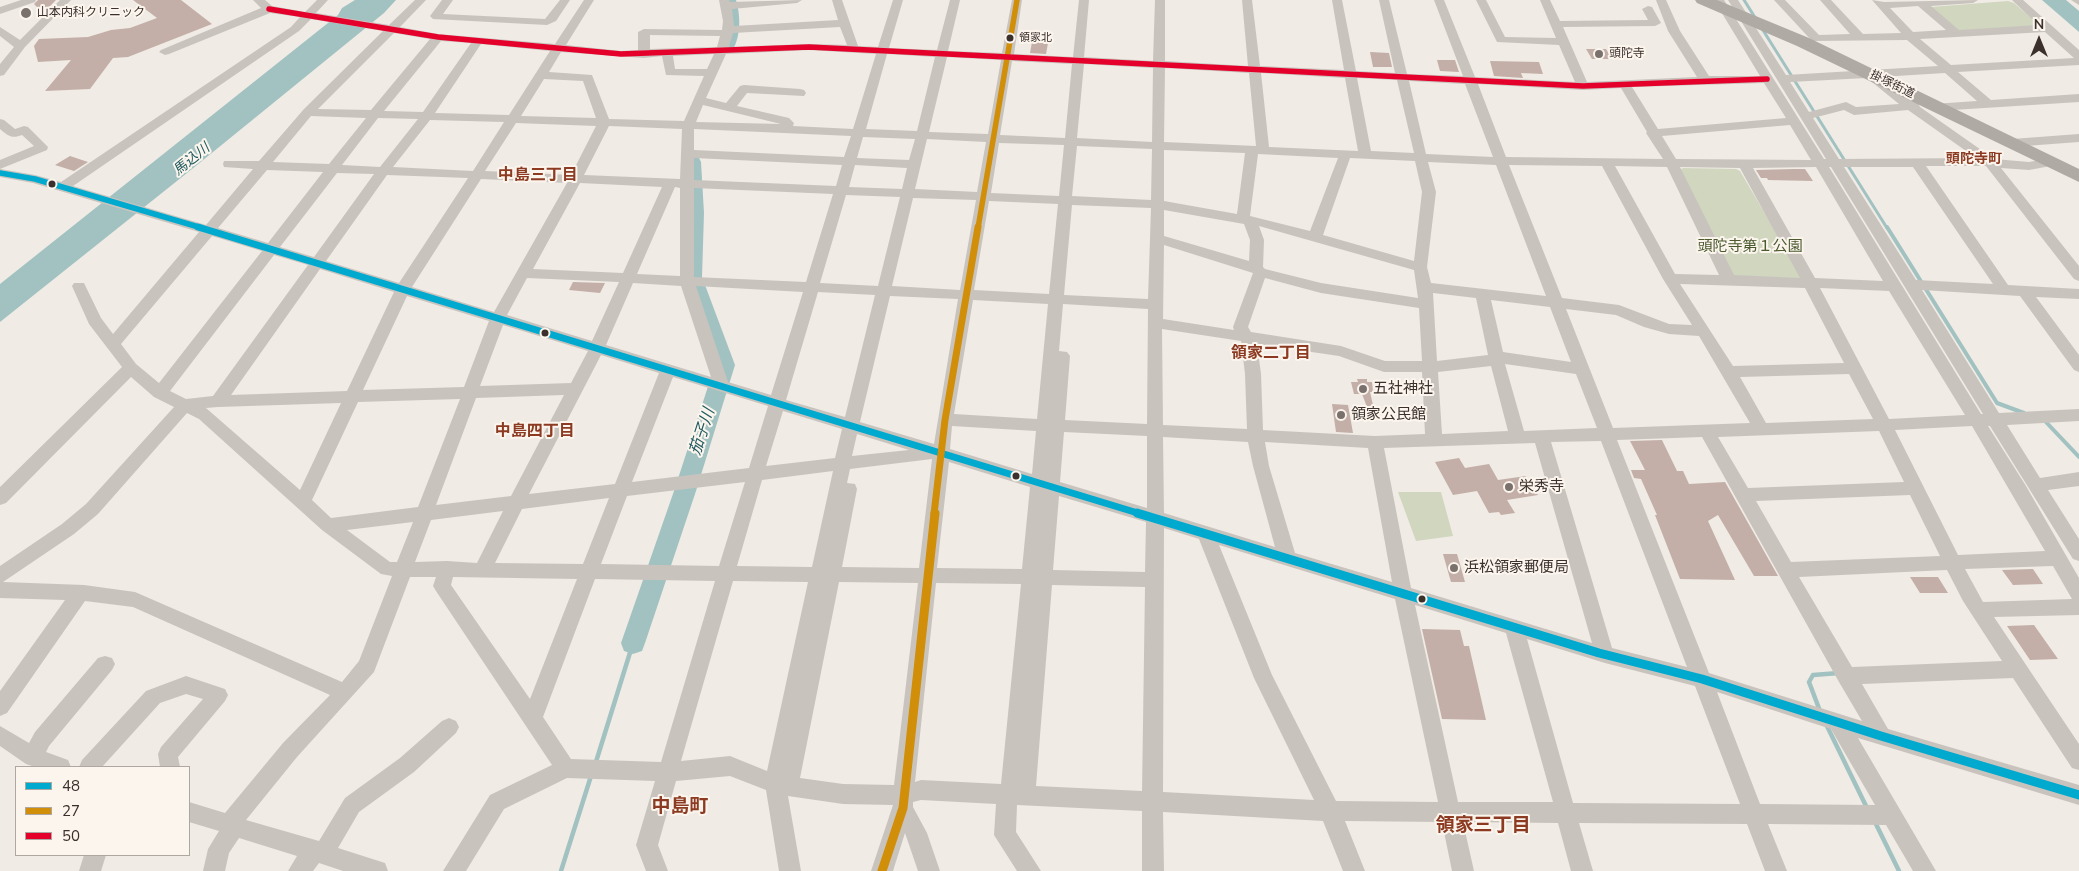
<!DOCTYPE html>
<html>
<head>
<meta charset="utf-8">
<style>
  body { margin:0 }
  #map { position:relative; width:2079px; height:871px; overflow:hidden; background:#f0ebe5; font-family:"Nunito Sans",sans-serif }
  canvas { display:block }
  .legend { position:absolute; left:15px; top:766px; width:175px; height:90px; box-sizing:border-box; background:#fbf5ee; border:1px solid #aea6a0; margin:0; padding:6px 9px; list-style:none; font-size:15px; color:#3b302b }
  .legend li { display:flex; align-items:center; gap:10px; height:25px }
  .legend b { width:25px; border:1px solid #aea6a0 }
  .north { position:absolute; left:2014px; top:15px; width:50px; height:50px; -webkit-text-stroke:4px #fbf5ee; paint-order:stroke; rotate:0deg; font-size:14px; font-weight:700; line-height:20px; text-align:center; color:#3b302b }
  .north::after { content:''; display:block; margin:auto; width:18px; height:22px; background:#3b302b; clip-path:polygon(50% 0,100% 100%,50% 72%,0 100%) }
</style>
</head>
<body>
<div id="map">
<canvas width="2079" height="871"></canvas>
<ul class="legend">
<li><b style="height:6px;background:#00a9ce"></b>48</li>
<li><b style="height:6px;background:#d18e09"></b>27</li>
<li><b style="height:6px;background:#e4002b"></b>50</li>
</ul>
<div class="north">N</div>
</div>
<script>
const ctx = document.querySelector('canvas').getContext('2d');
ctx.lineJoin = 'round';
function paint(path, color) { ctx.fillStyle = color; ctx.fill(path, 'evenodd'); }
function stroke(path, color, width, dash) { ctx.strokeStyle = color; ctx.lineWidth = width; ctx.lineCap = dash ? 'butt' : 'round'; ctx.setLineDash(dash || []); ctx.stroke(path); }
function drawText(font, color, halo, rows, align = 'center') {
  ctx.font = font + ' "Nunito Sans","Noto Sans JP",sans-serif'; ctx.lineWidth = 4; ctx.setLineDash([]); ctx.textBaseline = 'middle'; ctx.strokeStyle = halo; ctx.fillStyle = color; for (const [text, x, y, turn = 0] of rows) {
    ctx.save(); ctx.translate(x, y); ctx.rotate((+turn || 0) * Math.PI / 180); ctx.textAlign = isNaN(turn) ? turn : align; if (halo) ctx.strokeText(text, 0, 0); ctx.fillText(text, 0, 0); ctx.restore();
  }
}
paint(new Path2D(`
  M2008 1 2014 3 2039 25 2038 28 1959 31 1931 7Z
  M1683 168 1736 169 1740 171 1802 277 1800 280 1735 277 1730 274 1680 170Z
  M1398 492H1441L1453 536 1416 541Z`), '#d1d6bf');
paint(new Path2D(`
  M355 0H396L384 13 197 165 0 322V284L338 15 342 8Z
  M2042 0H2057L2079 19V32Z`), '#a1c2c1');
stroke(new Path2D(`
  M1744 0 1756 19
  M1761 27 1887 228`), '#a1c2c1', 3);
stroke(new Path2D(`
  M1887 227 1997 403 2024 413
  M2045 421 2079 457`), '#a1c2c1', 4);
stroke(new Path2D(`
  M1820 711 1809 682 1813 675 1839 673
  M1826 724 1867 808
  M595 765 633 643
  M1874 820 1899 871
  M561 871 591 776`), '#a1c2c1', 4.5);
paint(new Path2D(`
  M722 0H736C741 17 741 38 731 53H721L718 50 725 25Z
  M2050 0H2066L2079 11V22L2074 21Z
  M693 157 699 158 701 162 704 213 702 277 735 365 696 491 645 643 642 651 633 654 624 651 621 643 674 491 715 365 684 277 686 213 685 162 687 158Z`), '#a1c2c1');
paint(new Path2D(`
  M38 0H56L45 11H41L34 4Z
  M133 0H181L212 24 128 57 113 58 90 89 45 91 71 60 38 62 34 46 39 39 88 37 111 30 130 28 157 18Z
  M1032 42 1048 43 1046 54 1030 53Z
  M1586 49H1606L1612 59H1592Z
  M1370 52 1389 53 1392 67H1373Z
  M1437 60H1455L1459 72 1440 71Z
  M1490 61 1539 62 1543 74 1521 73 1523 78 1494 76Z
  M70 156 88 162 74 171 55 165Z
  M1794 169H1805L1813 181 1768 180 1767 178H1761L1756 170Z
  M573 282 605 283 600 293 569 290Z
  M1357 379H1367V382H1372L1373 392H1370L1373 405 1367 407 1362 394H1354L1351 382H1358Z
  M1332 404 1348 405 1353 433 1336 432Z
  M1662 440 1677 471H1683L1689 484 1725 482 1778 576H1754L1718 515 1708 521 1735 580 1680 579 1655 515H1657L1641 479 1634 478 1631 470H1645L1630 441Z
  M1459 458 1465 468 1489 464 1498 480 1526 476 1538 495 1507 500 1515 513 1501 515 1499 512 1489 513 1477 491 1453 495 1435 462Z
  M1443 554H1457L1465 582H1451Z
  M2033 569 2043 584 2013 585 2002 570Z
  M1910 577H1938L1948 593H1920Z
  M2034 625 2058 659 2030 660 2007 626Z
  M1422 629 1460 630 1464 646H1469L1486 720 1442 719Z`), '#c3afa7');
paint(new Path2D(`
  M21 0H36L35 2 0 14V7Z
  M60 0H71L25 47 4 75 0 76V64L14 47 0 36V27L20 40Z
  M253 0H265L272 6 305 12 317 0H328L316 13 389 25 415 0H426L400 27 438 34 555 44 584 0H594L566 45 621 51 638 50V32L644 29 722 30 723 21 719 0H729L730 2 802 0 797 3 732 9 734 26 838 20 832 0H842L858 46 878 47 893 0H903L889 48 937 50 950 0H960L948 51 1002 53 1012 0H1022L1014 54 1073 57 1079 0H1089L1084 57 1153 61 1155 0H1165V61L1248 66 1242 0H1252L1260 66 1344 70 1332 0H1342L1356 71 1395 73 1379 0H1389L1407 74 1463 76 1434 0H1444L1475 77 1575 82 1559 45 1497 42 1476 0H1486L1505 37 1556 38 1540 0H1550L1560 21 1648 20 1642 9 1648 6 1652 7 1661 23 1655 26 1563 27 1587 82 1697 77 1668 31 1656 0H1666L1680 31 1709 76H1760L1714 0H1724L1824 159H1826L1728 0H1738L1786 75 1938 66 1907 40 1812 41 1774 0H1785L1819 35 1850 34 1820 0H1831L1863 34 1901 33 1872 0 1884 2 1978 0 1973 3 1931 6 1959 30 2038 25 2012 0H2023L2079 50V65L1958 72 1991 100 2079 94V102L1937 111 1931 107 1933 104 1977 101 1945 73 1880 77C1891 86 1904 100 1918 103L1920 107 1994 159 2029 162 2051 158 2057 162 2056 165 2029 170 2001 168 2079 266V281L2074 279 1986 166H1926L2008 285 2079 289V299L2036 297 2079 355V372L2074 370 2020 296 1922 290 1999 413 2079 409V421L2007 425 2040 478 2079 472V486L2048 490 2079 539V561L2073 559 1990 426H1988L2026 486 2079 578V615L1994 617 2079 744V770L2072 768 2013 678 1862 684 1888 729 2079 785V805L1858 738 1936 871H1913L1886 825 1768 824 1787 871H1765L1747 824 1579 823 1593 871H1571L1558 823 1463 822 1474 871H1452L1442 822 1345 821 1365 871H1343L1323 821 1163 812 1164 871H1142V811L1017 805 1016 832 1041 871H1017L994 835 996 804 921 800 913 802V807L927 833 940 871H918L905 833 893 871H871L893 805 843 804 788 796 801 871H779L766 790 730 776 676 781 658 845 668 871H646L636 845 655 781 567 778 504 809 466 871H443L490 795 552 765 436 591 433 586 436 577H410L374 672 297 757 246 820 319 841 345 798 400 758 442 721 449 718 456 721 459 727 456 733 414 772 359 812 338 848 385 863 388 871H343L319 863 313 871H288L297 856 239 838 229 853 225 871H203L208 849 219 831 189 822V802L225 813 283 743 330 695 133 607 85 601 7 713 0 716V691L65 600 0 598V566L62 524 86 504 174 407 154 397 131 377 6 503 0 505V487L122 367 89 324 72 286 74 283H84L101 318 113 334 199 232 33 183 0 177V169L35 175 61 182 291 27 300 17 270 13 169 54 165 55 159 52 161 50 261 8ZM1918 6 1946 30 1913 32 1890 8ZM311 19 383 31 304 109 259 161H224L223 164 224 167 253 169 206 225 73 186 299 31ZM840 27 847 45 809 44 729 47 733 33ZM2045 32 2074 58 1951 65 1920 39ZM394 33 430 39 371 110 318 109ZM650 35 720 36 717 47 650 49ZM441 41 471 43 423 112 384 111ZM481 44 550 51 509 115 435 113ZM809 50 876 54 853 129 793 126 794 123 789 118 737 106 747 93 804 96 806 93 804 90 800 89 744 85 740 86 726 103 706 98 726 54ZM561 52 644 58 662 56 666 75 704 76 684 121 609 119 592 75 549 72ZM714 54 707 69H675L673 56ZM887 54 935 57 917 131 866 129ZM947 57 1001 60 988 134 929 132ZM1012 61 1072 64 1065 138 1000 135ZM1084 64 1153 68 1152 142 1077 138ZM1165 68 1249 73 1256 146 1164 142ZM1261 73 1345 78 1358 151 1269 147ZM1357 78 1397 80 1414 153 1371 151ZM1867 78 1899 104 1856 107 1846 102 1809 112 1790 82ZM544 79 583 81 596 118 521 116ZM1409 81 1465 84 1493 157 1426 154ZM1764 83 1786 118 1658 129 1632 87ZM1478 84 1583 90 1621 88 1647 132 1646 133 1663 159 1506 157ZM703 105 781 124 696 122ZM1844 110 1854 115 1908 110 1976 158 1839 159 1813 118ZM311 116 366 118 329 164 273 162ZM378 118 418 119 380 167 342 165ZM430 120 504 122 473 171 393 167ZM516 123 596 126 571 175 485 171ZM1790 125 1811 160 1676 159 1662 136ZM609 126 682 129 680 179 584 175ZM694 129 851 136 844 157 694 150ZM863 137 915 139 909 160 857 158ZM927 139 986 142 977 192 915 189ZM999 143 1064 145 1059 196 991 193ZM1077 146 1152 149 1151 200 1072 196ZM1164 150 1245 153 1237 214 1164 201ZM1258 154 1338 158 1310 231 1250 216ZM694 158 842 165 836 186 694 180ZM1350 158 1415 161 1422 192 1414 261 1323 235ZM1428 162 1496 165 1546 296 1431 283 1427 267 1436 192ZM855 165 907 168 902 189 849 187ZM1509 165 1602 166 1663 279 1692 325 1669 324 1619 305 1562 298ZM1615 166 1667 167 1719 275 1675 274ZM1680 167 1740 168 1800 278 1734 275ZM1816 167 1883 281 1815 278 1753 168ZM1829 167H1831L1983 414H1981ZM1844 167H1913L1993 284 1916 280ZM267 170 323 172 268 243 218 228ZM337 173 374 174 314 257 280 247ZM387 175 468 178 399 283 326 261ZM481 179 567 183 494 312 412 287ZM580 183 662 187 623 273 533 269ZM675 187 680 188V276L637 274ZM694 188 833 194 806 282 694 277ZM846 195 900 197 878 286 820 283ZM913 198 976 200 960 290 892 286ZM989 201 1058 204 1049 294 974 290ZM1072 205 1151 208 1148 299 1064 295ZM1164 210 1244 224 1250 240 1249 261 1164 236ZM1259 226 1414 270 1418 298 1321 283 1265 269 1263 267 1264 240ZM212 236 262 251 159 383 136 364 121 344ZM1164 245 1253 273 1233 327 1234 330 1163 319ZM274 255 308 265 213 396 186 399 170 391ZM320 269 394 292 347 391 231 395ZM527 278 619 282 592 341 507 315ZM1265 278 1321 293 1419 308 1422 361H1385L1341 346 1251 332 1248 327ZM633 283 681 286 711 377 606 345ZM1680 284 1805 288 1844 363 1733 366ZM696 286 803 292 771 395 728 382ZM1820 288 1889 291 1965 415 1889 419ZM818 292 875 295 845 417 786 400ZM1433 293 1476 298 1488 355 1437 361ZM407 296 489 321 464 387 363 390ZM890 296 958 299 934 444 860 422ZM973 300 1048 304 1037 419 954 414ZM1491 300 1550 307 1571 362 1503 352ZM1063 304 1148 309 1147 424 1065 420 1070 356 1067 352 1059 351ZM1566 309 1616 315 1644 327 1669 334 1699 336 1750 423 1613 428ZM503 325 588 351 571 383 480 386ZM1162 329 1241 341 1245 374 1247 429 1163 425ZM1257 344 1339 356 1384 372H1422L1425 434 1375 436 1263 430 1261 374ZM601 355 659 373 615 484 529 494ZM1505 364 1576 374 1597 428 1524 431ZM1491 366 1508 431 1442 434 1438 372ZM1849 374 1873 419 1766 423 1740 377ZM673 377 768 406 749 468 632 482ZM564 395 511 496 436 505 476 398ZM460 399 418 507 331 518 312 500 358 402ZM341 403 300 490 206 408 218 407ZM783 411 842 429 835 458 766 466ZM187 413 199 419 322 530 381 574 392 576 359 661 342 682 135 592 84 585 3 582 74 534 98 514ZM952 426 1036 431 1032 474 950 449ZM1972 426 2045 551 1958 555 1895 430ZM1879 431 1904 482 1748 488 1718 437ZM1064 432 1147 436V508L1060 482ZM857 434 909 450 852 456ZM1163 437 1248 442 1253 466 1275 547 1164 513ZM1702 437 1839 682 1862 721 1709 673 1617 440ZM1601 441 1687 667 1612 648 1551 442ZM1265 442 1368 448 1392 582 1295 553 1269 466ZM1535 443 1592 643 1411 588 1384 448ZM932 459 919 568 842 567 857 489 855 484 847 483 850 469ZM949 462 1030 487 1022 569 937 568ZM833 471 812 567 737 566 762 480ZM745 482 719 566 601 564 627 496ZM1910 495 1940 556 1791 562 1756 501ZM1059 496 1146 522 1145 572 1053 570ZM609 498 583 564 495 563 522 509ZM503 511 477 563 447 561 415 562 431 520ZM413 522 397 562H390L347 530ZM1164 528 1199 539 1254 678 1314 800 1163 792ZM1219 545 1395 599 1438 802 1336 801 1272 675ZM2053 566 2072 599 1983 602 1965 569ZM1947 570 1963 601 2002 661 1852 667 1799 577ZM453 577 577 579 530 699 451 585ZM595 579 715 581 661 762 571 759 543 717ZM733 581 808 582 767 771 730 756 681 761ZM839 582 918 583 894 785 843 784 800 778ZM936 583 1021 584 1001 784 921 780 915 782ZM1052 585 1145 587 1142 791 1036 786ZM1415 605 1506 633 1553 802H1458ZM1527 639 1605 663 1695 686 1740 804 1573 803ZM1717 692 1831 729 1875 805 1760 804Z
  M442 0H453L443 14 545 19 560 0H570L556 21 547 25 433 19 430 16Z
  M2071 0H2079V5Z
  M0 119 4 120 15 129 24 126 28 127 48 147 47 150 0 169V160L34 146 22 135C12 139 8 136 0 129Z
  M2079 134V142L2012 147 2006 143 2012 139Z
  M105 656 112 658 115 664 112 670 49 746 46 752 68 760 71 767H35L26 764 0 746V726L29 743 35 732 98 658Z
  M186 676 225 689 228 695 225 701 178 757 180 767H160L158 754 161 747 203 699 186 694 160 703 102 767H79L82 760 146 691Z
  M84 855H106L101 871H79Z`), '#c9c3be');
paint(new Path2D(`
  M1695 0H1717L1809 38 2079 169V182L1797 46 1697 3Z`), '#afaaa4');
stroke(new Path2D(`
  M0 173 35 179 202 228`), '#00a9ce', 5.5);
stroke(new Path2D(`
  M198 227 1141 514`), '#00a9ce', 7);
stroke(new Path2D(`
  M1137 513 1599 653 1702 679 1881 736 2079 795`), '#00a9ce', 9);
stroke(new Path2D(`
  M978 228 1017 0`), '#d18e09', 5.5);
stroke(new Path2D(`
  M934 514 945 420 978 227`), '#d18e09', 7);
stroke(new Path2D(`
  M882 871 903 808 935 513`), '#d18e09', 9);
stroke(new Path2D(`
  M269 9 438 37 621 54 809 47 1583 86 1767 79`), '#e4002b', 5.5);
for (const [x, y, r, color] of [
  [26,13,6,"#7a716c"],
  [1010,38,4.5,"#3b302b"],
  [1599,54,5,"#7a716c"],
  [52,184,4.5,"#3b302b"],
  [545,333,4.5,"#3b302b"],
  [1363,389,5,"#7a716c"],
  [1341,415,5,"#7a716c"],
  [1016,476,4.5,"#3b302b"],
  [1509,487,5,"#7a716c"],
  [1454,568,5,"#7a716c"],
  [1422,599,4.5,"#3b302b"]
]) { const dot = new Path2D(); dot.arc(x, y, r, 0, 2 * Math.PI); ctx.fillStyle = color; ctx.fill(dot); stroke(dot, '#fbf5ee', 2); }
drawText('11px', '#3b302b', '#fbf5ee', [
  ["領家北",1019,38]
], 'left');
drawText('12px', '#3b302b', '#fbf5ee', [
  ["山本内科クリニック",37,13],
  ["頭陀寺",1609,54]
], 'left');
drawText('12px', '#3b302b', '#fbf5ee', [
  ["掛塚街道",1892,85,26]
]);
drawText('italic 14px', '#1f5a5e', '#fbf5ee', [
  ["馬込川",192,160,-39]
]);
drawText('bold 14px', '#8c3b22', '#fbf5ee', [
  ["頭陀寺町",1974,160]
]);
drawText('15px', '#4a5a2e', '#fbf5ee', [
  ["頭陀寺第１公園",1750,247]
]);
drawText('15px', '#3b302b', '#fbf5ee', [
  ["五社神社",1373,389],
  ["領家公民館",1351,415],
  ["栄秀寺",1519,487],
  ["浜松領家郵便局",1464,568]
], 'left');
drawText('bold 16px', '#8c3b22', '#fbf5ee', [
  ["中島三丁目",538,176],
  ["領家二丁目",1271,354],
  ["中島四丁目",535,432]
]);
drawText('italic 16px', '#1f5a5e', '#fbf5ee', [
  ["茄子川",703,432,-72]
]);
drawText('bold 19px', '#8c3b22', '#fbf5ee', [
  ["中島町",680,807],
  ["領家三丁目",1483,826]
]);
</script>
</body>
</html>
